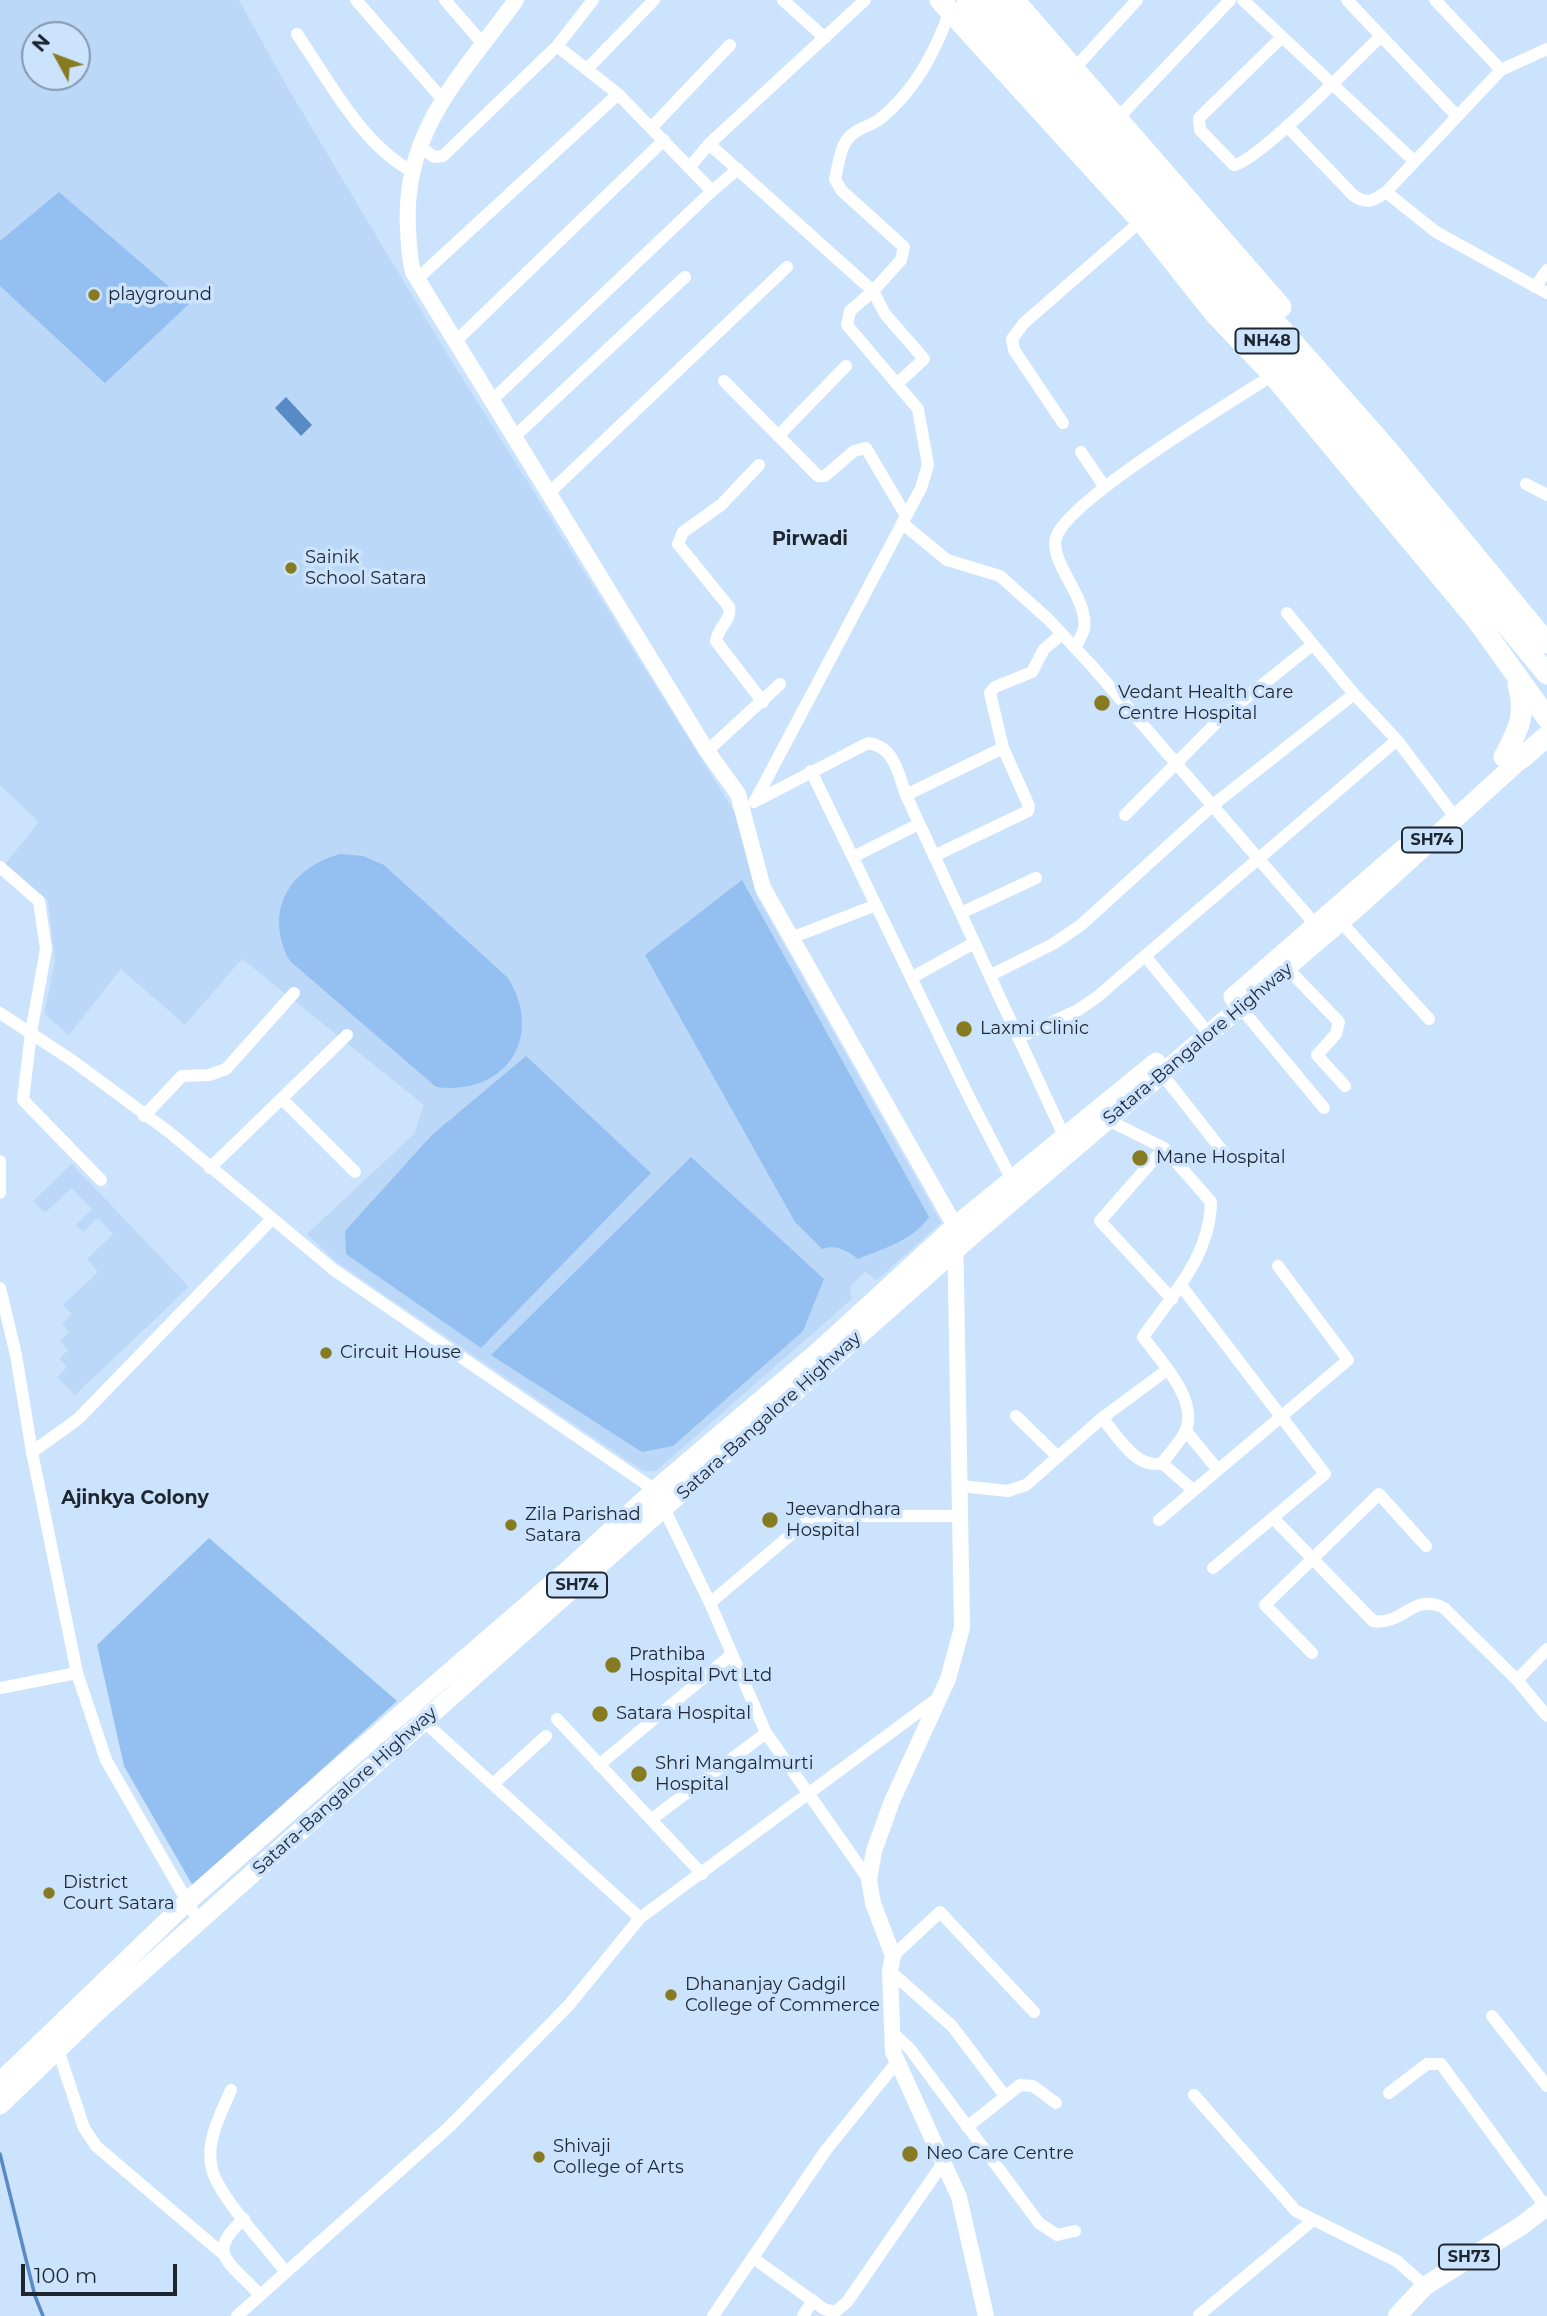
<!DOCTYPE html>
<html>
<head>
<meta charset="utf-8">
<style>
  body { margin:0 }
  #map { position:relative; width:1547px; height:2316px; overflow:hidden; background:#cce3fe; font-family:Montserrat,sans-serif }
  canvas { display:block }
  .north { position:absolute; left:21px; top:21px; width:70px; height:70px; box-sizing:border-box; background:#cce3fe; border:2px solid #8697ac; border-radius:50%; rotate:311deg; font-size:19px; font-weight:700; line-height:28px; text-align:center; color:#1e2630 }
  .north::after { content:''; display:block; margin:auto; width:24px; height:32px; background:#867b20; clip-path:polygon(50% 0,100% 100%,50% 72%,0 100%) }
  .scale { position:absolute; left:21px; top:2264px; width:156px; height:32px; box-sizing:border-box; border:4px solid #1e2630; border-top:0; padding-left:9px; font-size:21px; line-height:24px; white-space:nowrap; color:#1e2630; -webkit-text-stroke:5px #cce3fe; paint-order:stroke }
</style>
</head>
<body>
<div id="map">
<canvas width="1547" height="2316"></canvas>
<div class="north">N</div>
<div class="scale">100 m</div>
</div>
<script>
const ctx = document.querySelector('canvas').getContext('2d');
ctx.lineJoin = 'round';
function paint(path, color) { ctx.fillStyle = color; ctx.fill(path, 'evenodd'); }
function stroke(path, color, width, dash) { ctx.strokeStyle = color; ctx.lineWidth = width; ctx.lineCap = dash ? 'butt' : 'round'; ctx.setLineDash(dash || []); ctx.stroke(path); }
function drawText(font, color, halo, rows, align = 'center') {
  ctx.font = font + ' Montserrat,sans-serif'; ctx.lineWidth = 7; ctx.setLineDash([]); ctx.textBaseline = 'middle'; ctx.strokeStyle = halo; ctx.fillStyle = color; for (const [text, x, y, turn = 0] of rows) {
    ctx.save(); ctx.translate(x, y); ctx.rotate((+turn || 0) * Math.PI / 180); ctx.textAlign = isNaN(turn) ? turn : align; if (halo) ctx.strokeText(text, 0, 0); ctx.fillText(text, 0, 0); ctx.restore();
  }
}
paint(new Path2D(`
  M0 0H239L285 83 446 352 736 814 756 895 941 1223 877 1280 865 1272 850 1286 852 1299 656 1471H643L335 1261 307 1234 414 1134 424 1105 242 959 185 1025 121 969 69 1035 44 1014 55 961 48 901 5 864 39 822 0 785ZM35 35H77V77H35Z
  M72 1164 189 1287 75 1395 57 1377 67 1367 59 1359 68 1350 60 1341 69 1332 62 1324 72 1314 63 1305 98 1272 87 1259 113 1234 98 1218 83 1232 76 1224 92 1209 72 1188 45 1213 33 1201Z`), '#bcd8f8');
paint(new Path2D(`
  M59 192 189 304 105 383 0 286V241Z
  M340 854 363 856 384 865 508 978C545 1038 505 1096 436 1087L290 961C263 912 289 868 340 854Z
  M742 880 929 1217C912 1241 884 1248 858 1259 846 1250 837 1244 822 1249L795 1222 645 955Z
  M526 1056 651 1173 481 1348 346 1254 345 1231 432 1135Z
  M691 1157 824 1279 803 1331 673 1446 642 1452 491 1355Z
  M209 1538 397 1701 193 1886 124 1766 97 1645Z`), '#93bff1');
paint(new Path2D(`
  M286 397 312 425 301 436 275 408Z`), '#588bc5');
stroke(new Path2D(`
  M0 2154 35 2296 43 2316`), '#588bc5', 3.5);
stroke(new Path2D(`
  M356 0 444 101
  M445 0 484 45
  M783 0 825 38
  M1243 0 1414 161
  M1347 0 1456 115
  M1435 0 1501 70
  M297 34C330 82 360 142 411 171
  M1282 37 1199 118 1200 130 1234 165C1258 162 1358 58 1381 36
  M557 46 593 0
  M588 68 654 0
  M1074 69 1137 0
  M1117 119 1230 0
  M1287 126 1353 195C1367 205 1373 201 1386 192L1501 70 1547 49
  M651 128 730 45
  M709 144 873 291 850 311 847 325 918 409 928 465 921 488 755 801
  M418 145 434 157 443 156 557 46 618 94 712 191 738 169
  M689 168 709 144 865 0
  M1386 192 1436 232 1547 293
  M416 280 618 94
  M1535 287 1547 270
  M455 342 664 140
  M724 381 818 476H825L854 451 866 448 906 516
  M899 382 924 359 885 314 873 291 901 260 904 247 841 190 835 179C838 168 839 153 845 143 852 129 869 127 880 119 915 91 935 52 950 11
  M491 401 712 191
  M1063 423 1014 350 1012 339 1024 323 1141 221
  M778 436 846 366
  M514 437 685 277
  M1081 452 1104 486
  M759 465 721 505 683 532 678 544 729 607C732 620 718 627 716 641L763 702
  M1526 484 1547 495
  M550 492 787 267
  M902 523 947 560 1000 576 1048 619 1092 666 1320 930
  M1287 613 1354 694 1397 740 1449 809
  M1075 648C1078 642 1082 635 1084 629 1089 598 1049 563 1056 538 1066 501 1234 400 1273 375
  M707 751 780 684
  M811 771 970 1099 1011 1178
  M906 795 1003 748
  M754 802 868 743C895 747 898 773 906 795L1064 1136
  M1125 815 1221 718 1312 645
  M934 856 1028 811 1029 806 1003 748 990 693 995 687 1032 672 1044 649 1062 634
  M853 857 919 824
  M0 867 39 901 46 949 31 1033 23 1100 101 1180
  M961 913 1036 878
  M1341 922 1429 1019
  M791 938 876 905
  M1145 956 1201 1024
  M1288 969 1339 1022 1336 1034 1317 1055 1345 1086
  M991 975 1053 944 1081 925 1213 805 1354 694
  M911 978 974 943
  M1240 1007 1324 1108
  M0 1013 73 1061 169 1132 334 1270 655 1490 710 1603 766 1733 869 1880
  M1018 1038 1078 1010 1097 997 1397 740
  M1162 1074 1228 1158
  M282 1099 355 1172
  M144 1116 182 1076 209 1075 226 1069 294 993
  M1108 1120 1164 1148 1211 1202C1210 1257 1172 1295 1143 1337 1160 1360 1200 1401 1185 1432 1179 1443 1169 1454 1162 1463
  M1164 1148 1100 1221 1172 1299
  M0 1161V1193
  M210 1168 347 1035
  M1182 1287 1325 1474 1213 1568
  M0 1288 16 1355 32 1452 77 1673 106 1760 199 1922
  M1016 1416 1057 1456
  M1102 1418C1118 1436 1136 1470 1162 1463L1193 1490
  M1186 1431 1218 1470 1348 1360 1278 1266
  M32 1452 78 1419 272 1219
  M961 1486 1008 1491 1026 1485 1102 1418 1167 1370
  M1273 1518 1373 1621C1404 1626 1412 1592 1444 1608L1517 1680 1547 1716
  M1159 1520 1218 1470
  M710 1603 813 1516H961
  M1312 1653 1265 1605 1379 1494 1426 1546
  M1517 1680 1547 1649
  M0 1688 77 1673
  M420 1718 640 1918
  M557 1719 702 1874
  M599 1765 732 1654
  M493 1784 546 1736
  M652 1819 766 1733
  M893 1956 940 1912 1034 2012
  M890 1971 952 2026 1005 2096
  M1492 2016 1547 2086
  M893 2033 910 2049 1039 2223 1057 2235 1075 2231
  M58 2050 84 2128 96 2146 223 2254
  M231 2090C221 2113 205 2142 212 2169 219 2197 266 2246 285 2271
  M1389 2093 1427 2064H1441L1545 2206
  M1194 2095 1296 2211 1397 2261 1425 2286
  M967 2127 1020 2085 1033 2086 1056 2103
  M244 2219C204 2254 230 2262 259 2294
  M753 2258 824 2309 835 2312 847 2302 943 2163
  M1199 2315 1312 2221
  M237 2316 450 2126 569 2005 640 1918 939 1697
  M713 2316 826 2150 897 2062
  M803 2316 813 2300`), '#fff', 12);
stroke(new Path2D(`
  M516 0C462 75 402 131 408 229 409 244 409 258 413 272L707 751 738 794 763 888 955 1226 962 1628 948 1679 892 1801 874 1851 869 1880 873 1903 893 1956 890 1971 893 2052 959 2197 986 2316`), '#fff', 16);
stroke(new Path2D(`
  M1233 997 1403 849
  M0 2082 188 1901 339 1768 568 1570 655 1490 820 1350 955 1226 1156 1062
  M0 2105 98 2011 589 1574 975 1233 1360 905 1522 758
  M1397 2316 1425 2286 1521 2226 1547 2206`), '#fff', 19);
stroke(new Path2D(`
  M940 0 1141 221 1215 314 1273 375 1476 619 1547 718
  M967 0 1372 462 1547 674
  M991 0 1387 449 1547 643
  M1014 0 1281 307
  M1504 757C1518 731 1527 714 1518 684
  M1522 758 1547 736`), '#fff', 21);
for (const [x, y, r, color] of [
  [94,295,7,"#867b20"],
  [291,568,7,"#867b20"],
  [1102,703,9,"#867b20"],
  [964,1029,9,"#867b20"],
  [1140,1158,9,"#867b20"],
  [326,1353,7,"#867b20"],
  [770,1520,9,"#867b20"],
  [511,1525,7,"#867b20"],
  [613,1665,9,"#867b20"],
  [600,1714,9,"#867b20"],
  [639,1774,9,"#867b20"],
  [49,1893,7,"#867b20"],
  [671,1995,7,"#867b20"],
  [910,2154,9,"#867b20"],
  [539,2157,7,"#867b20"]
]) { const dot = new Path2D(); dot.arc(x, y, r, 0, 2 * Math.PI); ctx.fillStyle = color; ctx.fill(dot); stroke(dot, '#cce3fe', 2.5); }
for (const [x, y, w] of [
  [1267,341,63],
  [1432,840,60],
  [577,1585,60],
  [1469,2257,60]
]) { const box = new Path2D(); box.roundRect(x - w / 2, y - 12.5, w, 25, 5); ctx.fillStyle = '#cce3fe'; ctx.fill(box); stroke(box, '#1e2630', 2); }
drawText('bold 16px', '#1e2630', null, [
  ["NH48",1267,341],
  ["SH74",1432,840],
  ["SH74",577,1585],
  ["SH73",1469,2257]
]);
drawText('18px', '#1e2630', '#cce3fe', [
  ["playground",108,295],
  ["Sainik",305,558],
  ["School Satara",305,579],
  ["Vedant Health Care",1118,693],
  ["Centre Hospital",1118,714],
  ["Laxmi Clinic",980,1029],
  ["Mane Hospital",1156,1158],
  ["Circuit House",340,1353],
  ["Jeevandhara",786,1510],
  ["Hospital",786,1531],
  ["Zila Parishad",525,1515],
  ["Satara",525,1536],
  ["Prathiba",629,1655],
  ["Hospital Pvt Ltd",629,1676],
  ["Satara Hospital",616,1714],
  ["Shri Mangalmurti",655,1764],
  ["Hospital",655,1785],
  ["District",63,1883],
  ["Court Satara",63,1904],
  ["Dhananjay Gadgil",685,1985],
  ["College of Commerce",685,2006],
  ["Shivaji",553,2147],
  ["College of Arts",553,2168],
  ["Neo Care Centre",926,2154]
], 'left');
drawText('18px', '#1e2630', '#cce3fe', [
  ["Satara-Bangalore Highway",1198,1044,-40],
  ["Satara-Bangalore Highway",769,1416,-42],
  ["Satara-Bangalore Highway",345,1791,-42]
]);
drawText('bold 19px', '#1e2630', '#cce3fe', [
  ["Pirwadi",810,539],
  ["Ajinkya Colony",135,1498]
]);
</script>
</body>
</html>
